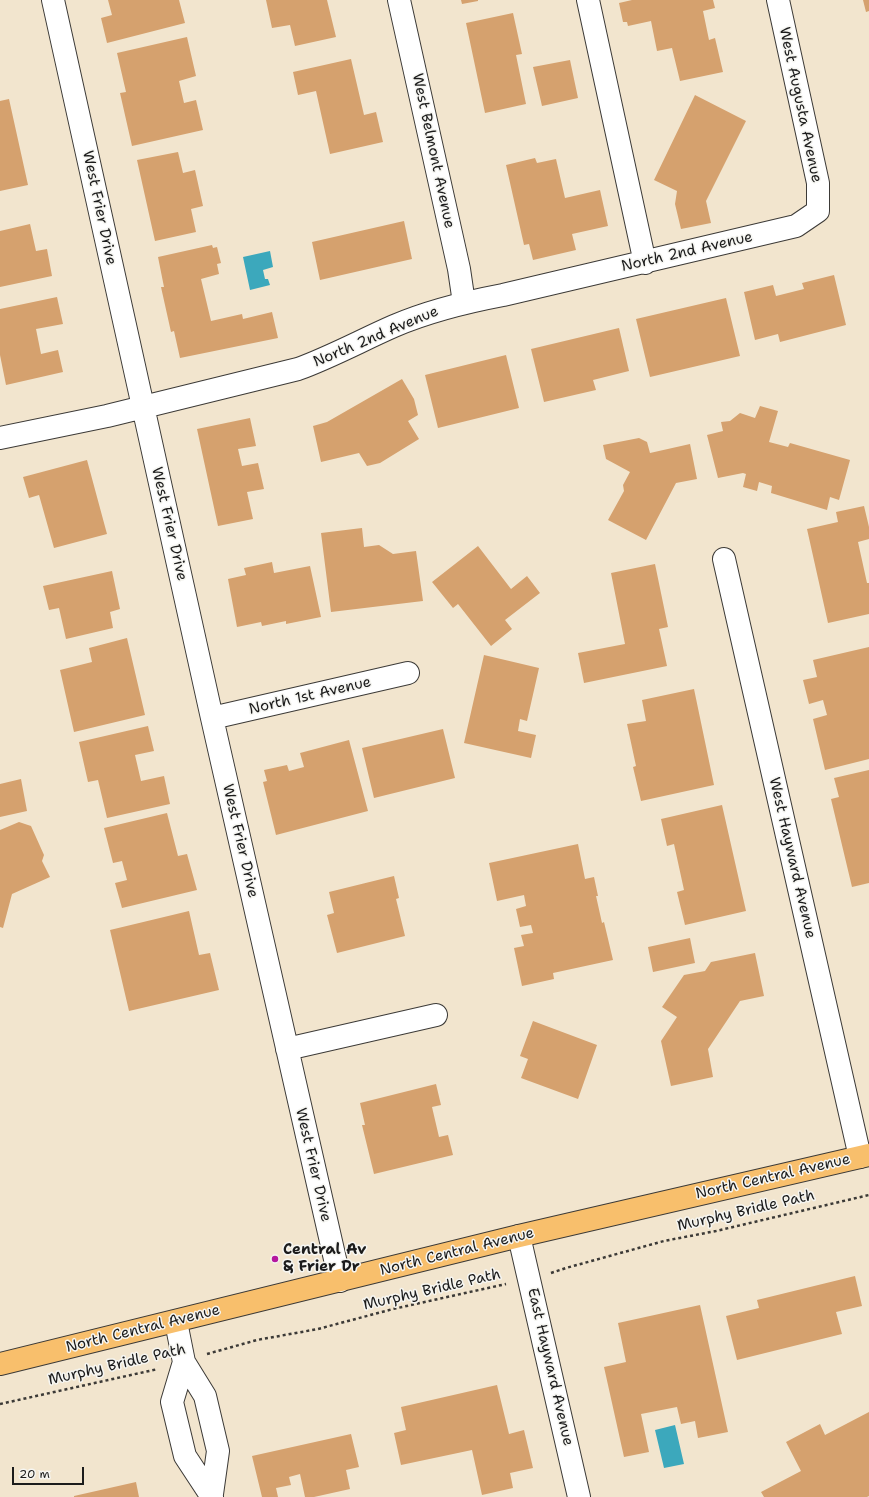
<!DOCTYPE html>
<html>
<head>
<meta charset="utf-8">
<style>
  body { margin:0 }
  #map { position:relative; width:869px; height:1497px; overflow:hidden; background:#f2e5ce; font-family:"Shantell Sans",sans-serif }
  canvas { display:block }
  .scale { position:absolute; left:12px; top:1467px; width:72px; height:18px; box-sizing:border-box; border:2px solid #1c1c1c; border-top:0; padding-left:5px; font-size:12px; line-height:14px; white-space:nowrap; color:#1c1c1c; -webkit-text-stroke:3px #f6f6f2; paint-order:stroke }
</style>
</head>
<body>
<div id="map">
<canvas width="869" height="1497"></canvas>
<div class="scale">20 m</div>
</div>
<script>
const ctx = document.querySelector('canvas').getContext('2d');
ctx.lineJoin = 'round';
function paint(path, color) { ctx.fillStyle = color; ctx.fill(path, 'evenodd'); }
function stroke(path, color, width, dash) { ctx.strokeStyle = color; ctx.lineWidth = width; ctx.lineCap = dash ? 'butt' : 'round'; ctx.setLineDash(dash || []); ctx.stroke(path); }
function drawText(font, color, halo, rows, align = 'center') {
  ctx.font = font + ' "Shantell Sans",sans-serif'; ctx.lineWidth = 3; ctx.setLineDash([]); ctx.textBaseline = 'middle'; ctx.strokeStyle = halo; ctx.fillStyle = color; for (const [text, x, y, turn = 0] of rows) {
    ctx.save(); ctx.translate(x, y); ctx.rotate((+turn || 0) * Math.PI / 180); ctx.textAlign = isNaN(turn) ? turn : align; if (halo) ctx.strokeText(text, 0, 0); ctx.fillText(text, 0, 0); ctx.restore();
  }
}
paint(new Path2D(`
  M270 251 273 267 263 270 265 279H268L270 285 250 290 243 257Z
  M675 1425 684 1464 664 1468 655 1430Z`), '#3ca8bc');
paint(new Path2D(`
  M108 0H179L185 23 107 43 101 18 112 15Z
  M266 0H327L336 37 295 46 290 25 272 28Z
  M461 0H478V1L462 4Z
  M632 0H713L715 8 703 11 709 40 715 38 723 72 680 81 672 48 657 51 651 21 628 26 627 22H623L619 3Z
  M863 0H869V11L866 12Z
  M513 13 522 54 516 55 526 104 485 113 466 23Z
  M187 37 196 76 179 81 184 103 196 100 203 130 132 146 120 93 126 92 117 53Z
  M351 59 364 115 376 112 383 142 330 154 316 91 298 95 293 72Z
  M570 60 578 98 542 106 533 67Z
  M695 95 746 121 706 201 711 223 681 229 675 204 677 191 654 180Z
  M9 99 28 185 0 191V101Z
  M178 152 183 173 195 170 203 206 191 209 196 232 155 241 137 160Z
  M535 158 537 163 556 159 565 198 600 190 608 226 572 234 576 250 533 260 529 244 524 245 506 165Z
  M404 221 412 259 320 280 312 242Z
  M30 224 36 251 47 249 52 276 0 287V231Z
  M212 245 213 248 217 247 221 263 217 264 219 274 201 279 211 321 242 314 243 319 272 312 278 338 180 358 174 331 171 332 161 287H164L158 257Z
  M834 275 846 325 780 342 778 334 755 340 744 292 773 285 776 296 804 289 802 283Z
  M57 297 63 324 36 329 41 354 58 350 63 372 6 385 0 355V309Z
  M726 298 740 356 650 377 636 319Z
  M619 328 629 371 593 380 596 390 544 402 531 349Z
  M506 355 519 408 438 428 425 375Z
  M402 379 414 399 418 415 408 421 419 439 380 463 367 466 359 453 321 462 313 426 327 422Z
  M760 406 778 411 769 442 788 447 790 443 850 460 839 500 830 497 827 510 771 493 772 486 759 482 757 491 743 487 746 474 743 473 718 478 707 435 723 431 721 422 730 421 740 413 755 418Z
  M250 418 256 446 238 449 242 466 258 463 264 489 247 492 253 519 218 526 197 429Z
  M639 438 647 442 650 453 690 444 697 479 676 483 646 540 608 520 624 491 623 485 630 472 606 459 603 445Z
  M87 460 107 534 54 548 39 495 29 498 23 477Z
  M864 506 869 527V539L858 542 867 583H869V614L828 623 807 529 838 522 836 512Z
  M362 528 364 547 379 545 393 554 416 551 423 601 331 612 321 533Z
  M478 546 511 589 527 576 540 593 505 620 512 629 491 646 458 604 453 608 432 582Z
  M272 562 274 573 310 566 321 617 286 624V621L262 626 261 622 237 627 228 579 246 575 244 568Z
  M655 564 668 627 659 629 667 666 584 683 578 653 625 644 611 573Z
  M112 571 120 609 110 612 113 628 66 639 59 608 49 610 43 586Z
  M127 638 145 715 74 732 60 670 92 662 89 648Z
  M869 647V759L825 770 813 719 827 715 823 700 809 704 803 680 817 677 813 660Z
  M484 655 539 668 527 721 520 719 518 731 536 735 531 758 464 743Z
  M694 689 714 785 641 801 633 767 636 766 627 724 646 721 642 700Z
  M148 726 154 751 135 755 141 781 164 776 170 804 107 818 98 780 88 782 79 742Z
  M443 729 455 778 374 798 362 748Z
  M349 740 368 811 276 835 263 782 267 781 264 770 287 765 289 771 304 767 300 753Z
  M869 770V883L852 887 831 799 839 797 834 778Z
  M21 779 27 811 0 817V784Z
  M722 805 746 911 685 925 677 892 684 890 674 844 667 846 661 819Z
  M167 813 178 856 187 854 197 890 122 908 115 883 127 880 122 861 113 863 104 828Z
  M19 822 31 826 44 855 42 861 50 877 12 894 3 928 0 927V830Z
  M578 844 585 879 594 877 598 896H596L602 923 604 922 613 960 553 973 554 979 522 986 514 948 524 946 521 935 533 933 531 925 520 927 516 909 526 906 524 895 497 901 489 863Z
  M394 876 399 898 396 899 405 936 337 953 327 915 334 913 329 892Z
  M189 911 199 955 210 953 219 990 129 1011 110 930Z
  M690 938 695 963 653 972 648 947Z
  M755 953 764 996 740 1001 708 1049 713 1077 671 1086 661 1041 677 1017 662 1007 684 975 705 971 711 962Z
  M533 1021 597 1045 578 1099 521 1078 528 1059 520 1056Z
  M436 1084 441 1105 432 1107 439 1137 448 1135 453 1155 374 1174 362 1125H365L360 1103Z
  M855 1276 862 1306 836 1312 842 1334 737 1360 726 1316 759 1308 757 1300Z
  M700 1305 728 1432 698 1438 695 1421 681 1424 677 1407 641 1414 649 1452 624 1457 604 1367 626 1362 618 1323Z
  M497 1385 509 1434 524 1430 533 1468 510 1473 513 1488 482 1495 472 1450 401 1465 394 1433 406 1430 401 1407Z
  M869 1412V1496L867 1497H764L761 1492 801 1471 786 1442 820 1424 825 1435Z
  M351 1434 359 1467 346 1470 350 1489 314 1497H305L300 1474 289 1477 291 1485 276 1488 278 1497H262L252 1456Z
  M136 1482 139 1497H74V1496Z`), '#d5a16e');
const minor = new Path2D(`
  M53 0 212 718 340 1281
  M399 0 459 269 464 303
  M588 0 645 263
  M0 438 107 416 298 369C331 357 362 340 394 326 429 311 466 302 503 295L796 226 818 211V183L778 0
  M724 559 860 1157
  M212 718 408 673
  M287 1049 436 1015
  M519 1236 579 1497
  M176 1322 184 1362 205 1396 218 1451 212 1494
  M184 1362 172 1402 185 1456 212 1497`);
const major = new Path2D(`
  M0 1364 519 1236 869 1155`);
stroke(minor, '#3c3a37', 24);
stroke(major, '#3c3a37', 24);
stroke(new Path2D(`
  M551 1273 566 1268 664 1241 716 1231 869 1195
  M207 1354 257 1340 318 1329 393 1309 506 1284
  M0 1404 158 1369`), '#3c3a37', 2.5, [3, 3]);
stroke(minor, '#fff', 22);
stroke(major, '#f8bf6c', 22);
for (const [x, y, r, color] of [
  [275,1259,4,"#b5179e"]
]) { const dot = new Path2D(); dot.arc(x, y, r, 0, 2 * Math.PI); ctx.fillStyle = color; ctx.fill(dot); stroke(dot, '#f6f6f2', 1.5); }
drawText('15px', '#1c1c1c', '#f6f6f2', [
  ["West Augusta Avenue",800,105,78],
  ["West Belmont Avenue",433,151,78],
  ["West Frier Drive",99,208,78],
  ["North 2nd Avenue",687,252,-13],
  ["North 2nd Avenue",376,337,-23],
  ["West Frier Drive",169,524,77],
  ["North 1st Avenue",310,696,-13],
  ["West Frier Drive",240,841,77],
  ["West Hayward Avenue",792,858,77],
  ["West Frier Drive",313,1165,77],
  ["North Central Avenue",773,1177,-13],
  ["Murphy Bridle Path",746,1211,-13],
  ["North Central Avenue",457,1252,-14],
  ["Murphy Bridle Path",432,1290,-13],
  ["North Central Avenue",143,1329,-14],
  ["Murphy Bridle Path",117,1365,-13],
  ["East Hayward Avenue",550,1367,77]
]);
drawText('bold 15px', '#1c1c1c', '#f6f6f2', [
  ["Central Av",283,1250],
  ["& Frier Dr",283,1267]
], 'left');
</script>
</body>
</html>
